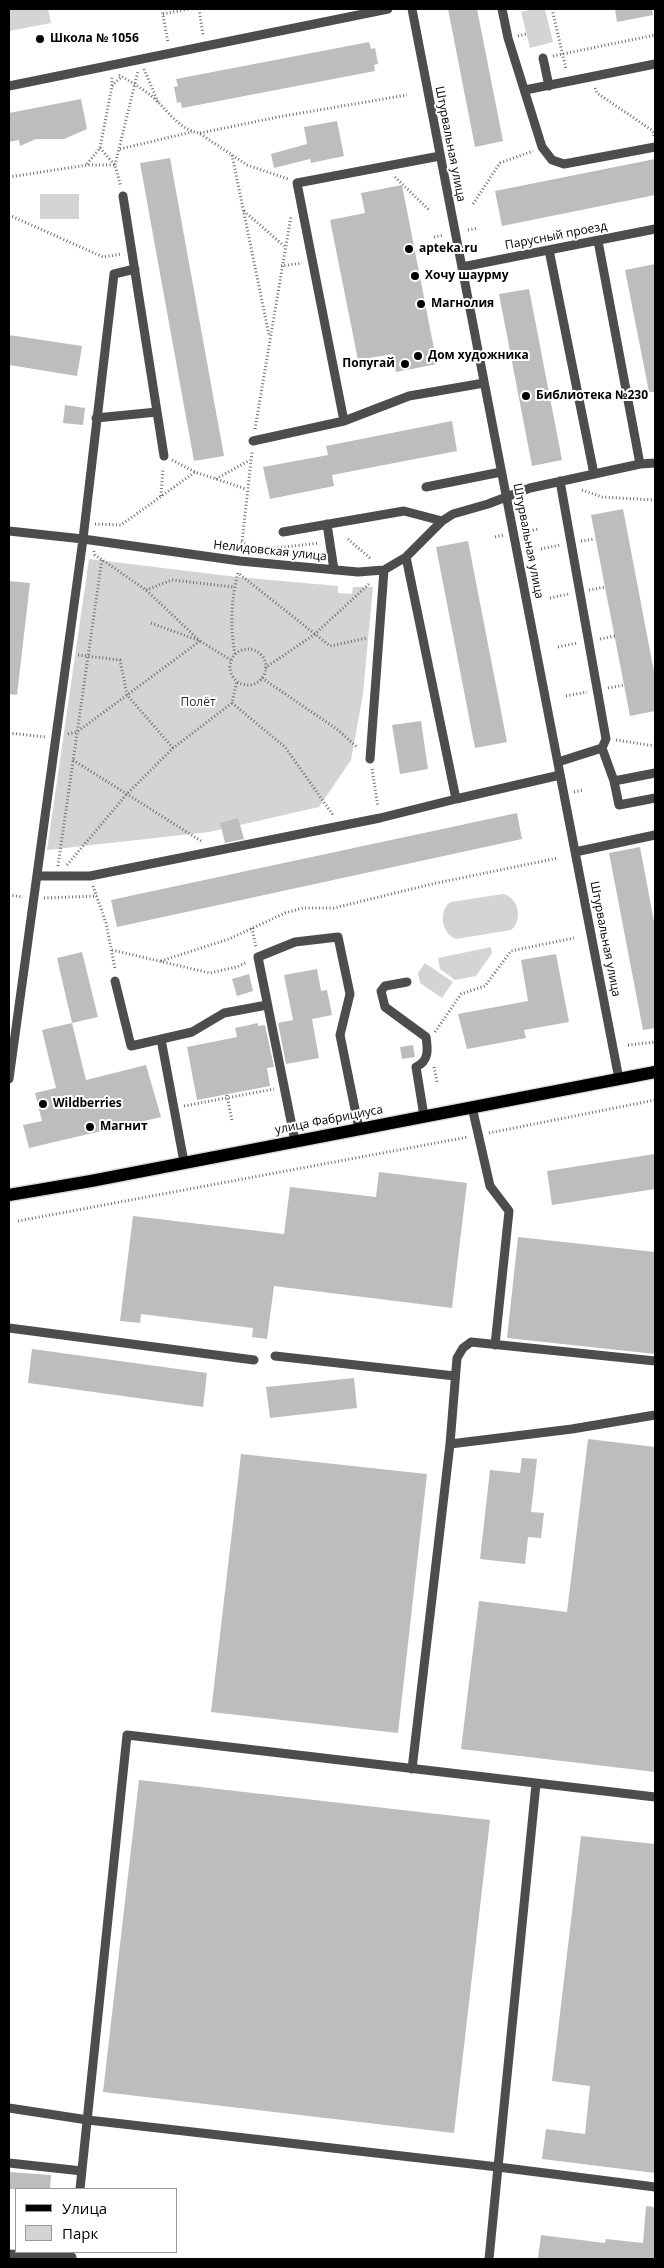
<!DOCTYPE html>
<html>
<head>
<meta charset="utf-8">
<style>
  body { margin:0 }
  #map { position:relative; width:664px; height:2268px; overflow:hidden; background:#fff; font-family:"Open Sans",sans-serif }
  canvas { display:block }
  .frame { position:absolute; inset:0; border:10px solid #000; pointer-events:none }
  .legend { position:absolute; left:15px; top:2188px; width:162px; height:65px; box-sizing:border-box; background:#fff; border:1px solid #999; margin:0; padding:6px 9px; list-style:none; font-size:15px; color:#000 }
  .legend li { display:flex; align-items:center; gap:10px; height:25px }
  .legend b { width:25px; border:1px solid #999 }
</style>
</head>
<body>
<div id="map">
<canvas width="664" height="2268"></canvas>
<div class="frame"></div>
<ul class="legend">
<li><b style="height:6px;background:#000"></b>Улица</li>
<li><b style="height:14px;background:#d4d4d4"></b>Парк</li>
</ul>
</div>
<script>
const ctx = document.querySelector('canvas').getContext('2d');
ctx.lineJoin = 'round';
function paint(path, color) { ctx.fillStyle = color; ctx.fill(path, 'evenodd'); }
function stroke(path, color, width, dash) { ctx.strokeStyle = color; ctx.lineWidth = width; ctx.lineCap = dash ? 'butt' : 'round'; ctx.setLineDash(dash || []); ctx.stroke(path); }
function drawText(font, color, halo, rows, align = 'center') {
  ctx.font = font + ' "Open Sans",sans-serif'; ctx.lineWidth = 4; ctx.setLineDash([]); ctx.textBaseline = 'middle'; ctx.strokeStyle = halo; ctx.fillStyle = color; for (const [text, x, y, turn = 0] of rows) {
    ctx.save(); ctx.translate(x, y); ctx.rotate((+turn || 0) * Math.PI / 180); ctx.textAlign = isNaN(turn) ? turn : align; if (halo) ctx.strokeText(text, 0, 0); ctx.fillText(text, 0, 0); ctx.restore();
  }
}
paint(new Path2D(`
  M9 9H48L51 23 9 31Z
  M533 9H545L553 42 530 48 521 12Z
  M40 194H79V219H40Z
  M89 559 237 577 338 586V593L352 594 353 587H373L363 694 351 760 319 807 209 832 47 850Z
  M503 894C519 897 523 921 511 930L456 939C441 934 438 909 451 902Z
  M491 947 492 953 476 976 455 980 440 969 438 958Z
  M425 963 453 982 442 998 420 983 418 973Z`), '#d4d4d4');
paint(new Path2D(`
  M448 9H477L503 141 475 147Z
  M615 9H652L653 15 617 22Z
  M369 42 371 49 375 48 378 64 374 65 375 71 182 108 181 102 177 103 174 87 178 86 176 79Z
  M81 99 87 129 64 139H36L20 146 19 140 9 142V113Z
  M337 121 344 156 311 163 310 159 274 168 271 154 307 144 304 127Z
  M170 158 224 456 194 461 140 163Z
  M655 159V195L502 226 495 191Z
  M402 185 437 364 396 372 393 354 358 360 330 220 365 213 361 193Z
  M655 264V392H649L625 270Z
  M529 289 562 460 532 466 499 294Z
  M9 335 82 346 77 376 9 365Z
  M65 405 85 408 83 425 63 423Z
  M452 421 457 451 332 475 334 486 270 499 263 467 328 455 326 446Z
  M623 509 655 677V711L630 716 591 515Z
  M468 541 507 742 475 748 436 547Z
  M9 581 30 583 17 695 9 694Z
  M421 721 428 769 400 774 392 725Z
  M517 813 522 839 117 927 111 900Z
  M238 818 244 839 225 843 220 823Z
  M640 847 655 927V1028L643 1030 609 853Z
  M82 952 98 1017 72 1023 57 958Z
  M556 954 569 1022 524 1030 526 1038 467 1049 458 1014 528 1001 521 960Z
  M317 969 321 991 327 990 332 1015 312 1019 319 1058 286 1064 278 1023 293 1020 284 975Z
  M249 974 253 991 237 996 232 979Z
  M72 1023 86 1080 146 1065 161 1117 29 1148 23 1125 42 1121 35 1093 56 1088 42 1030Z
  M258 1023V1026L265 1025 274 1067 267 1068 270 1086 197 1100 187 1047 237 1037 235 1028Z
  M413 1045 415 1057 402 1059 400 1047Z
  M655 1154V1189L552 1205 547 1171Z
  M379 1172 467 1183 452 1308 274 1286 267 1339 252 1337 253 1328 141 1314 140 1323 120 1321 133 1216 284 1234 290 1187 376 1197Z
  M518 1237 655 1252V1354L507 1338Z
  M32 1349 207 1373 203 1407 28 1383Z
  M354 1378 357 1408 270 1418 266 1387Z
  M588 1439 655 1447V1772L461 1749 479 1601 567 1612Z
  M241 1454 427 1474 398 1733 211 1712Z
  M522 1458 537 1459 531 1512 544 1513 541 1538 528 1537 525 1564 480 1559 490 1470 520 1473Z
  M139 1780 490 1820 454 2133 103 2092Z
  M581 1836 655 1844V2173L542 2159 546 2129 585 2134 590 2086 552 2081Z
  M9 2172 51 2175 50 2189H9Z
  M646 2206 655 2207V2259L538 2258 541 2235 605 2243 606 2239 643 2243Z`), '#bdbdbd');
const major = new Path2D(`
  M9 1195 91 1181 655 1072`);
stroke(major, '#dbdbdb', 15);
stroke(new Path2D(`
  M162 9 168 43
  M199 9 203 35
  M552 9 566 69
  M163 14 189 9
  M518 36 526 34
  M553 56 655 35
  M144 69 158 102
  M119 75C133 83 147 91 158 102 170 114 181 130 199 133L247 165 288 179
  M112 86 121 77
  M595 88 597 93 653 131 654 137
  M200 133 278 117 407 95
  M100 148 115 165
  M120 149 192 132
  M232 155 269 335
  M87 164 100 148 112 86V76
  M115 165 138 71
  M9 177 87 165H115L121 187
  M395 177 429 210
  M473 204 500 163 533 151
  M244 211 284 246
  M9 215 103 257 122 254
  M468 230 478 228
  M434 237 444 235
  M281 266 302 263
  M255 429 291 216
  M172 460 195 472 246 489
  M216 479 250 460
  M582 490 602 497 655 500
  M161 496 163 468
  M95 524 121 525 195 472
  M526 532 538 529
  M495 537 504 535
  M348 539 371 559
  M581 541 595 539
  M241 542 259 550 319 543
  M541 549 560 545
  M94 551 95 555 146 590 200 641
  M241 551 252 452
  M146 590 172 580 234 587
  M589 590 605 587
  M550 598 569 594
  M151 623 200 641 231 660
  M600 639 615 636
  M558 647 577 643
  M230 667a18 18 0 1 1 36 0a18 18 0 1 1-36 0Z
  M235 654C230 628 231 599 238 573L330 646 367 638
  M78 655 120 660 127 695 173 748
  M265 668 315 634 369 584
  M262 678 338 730 358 748
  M608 688 624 685
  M566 696 587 692
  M232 703 285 747 333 815
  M9 733 45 737
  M68 734 77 732 200 641
  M616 740 655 746
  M73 760 201 841
  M372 769 378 807
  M574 792 583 790
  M67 865 126 795 173 748 232 703 237 681
  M58 866 102 559
  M93 886 106 923 115 969
  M9 895 23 897
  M44 898 97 896
  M252 928 256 947
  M112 950 210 973 237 967 247 962
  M161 961 229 939 285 913 303 908H334L432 884 558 858
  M435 1032 461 994 485 986 511 951 574 938
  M628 1045 655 1042
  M434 1067 437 1082
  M227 1095 232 1121
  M184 1106 274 1089
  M489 1133 655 1100
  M18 1221 468 1137`), '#6f6f6f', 3, [1, 2.5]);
stroke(new Path2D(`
  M412 9 619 1079
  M502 9 508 38 542 147 552 160 564 164 655 147
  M543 58 549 86
  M9 86 388 9
  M525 90 655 64
  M123 196 164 456
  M598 241 640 464
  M549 250 594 474
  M462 267 655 229
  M96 418 157 412
  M344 421 297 183 440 156
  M253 441 344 421 409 396 484 383
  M426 487 501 472
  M327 524 334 570
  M9 531 83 539 240 561 358 572 384 570 406 557 442 521 453 514 488 504 530 488 640 464 655 463
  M283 532 404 511 442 521
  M406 557 456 799 560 775
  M602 748 614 781 619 805 655 798
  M370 759 384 570
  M558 762 602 748 606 739 560 481
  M614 781 655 773
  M575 852 655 835
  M37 876H90L380 818 456 799
  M115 981 131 1046 192 1032 224 1013 267 1005
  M407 982 385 986 381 991 385 1007 426 1037C428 1050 429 1061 416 1067L424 1116
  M161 1039 184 1162
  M9 1079 83 539 114 274 135 269
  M472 1107 490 1186 509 1211 495 1345
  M295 1141 258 957 295 942 338 937 350 994 340 1035 359 1129
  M9 1328 254 1360
  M275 1356 455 1376
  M655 1361 471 1342 463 1348 457 1358 450 1444 572 1429 655 1415
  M412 1769 450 1444
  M536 1784 498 2167 655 2187
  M9 2108 88 2120 498 2167 489 2259
  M9 2163 82 2171
  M80 2189 127 1735 655 1797
  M9 2254 72 2257`), '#4d4d4d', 9);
stroke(major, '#000', 12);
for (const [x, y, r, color] of [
  [40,39,5,"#000"],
  [409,249,5,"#000"],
  [415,276,5,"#000"],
  [421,304,5,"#000"],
  [418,356,5,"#000"],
  [405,364,5,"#000"],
  [526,396,5,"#000"],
  [43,1104,5,"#000"],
  [90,1127,5,"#000"]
]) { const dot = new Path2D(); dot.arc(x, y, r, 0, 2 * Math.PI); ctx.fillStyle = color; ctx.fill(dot); stroke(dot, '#fff', 2); }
drawText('bold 12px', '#000', '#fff', [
  ["Школа № 1056",50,39],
  ["apteka.ru",419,249],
  ["Хочу шаурму",425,276],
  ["Магнолия",431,304],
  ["Дом художника",428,356],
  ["Попугай",395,364,"right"],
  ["Библиотека №230",536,396],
  ["Wildberries",53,1104],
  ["Магнит",100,1127]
], 'left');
drawText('12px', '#000', '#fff', [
  ["Штурвальная улица",450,144,79],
  ["Парусный проезд",556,236,-11],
  ["Штурвальная улица",528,541,79],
  ["Нелидовская улица",270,551,6],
  ["Штурвальная улица",605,939,79],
  ["улица Фабрициуса",329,1120,-11]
]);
drawText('12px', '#2b2b2b', '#fff', [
  ["Полёт",198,703]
]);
</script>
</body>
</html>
